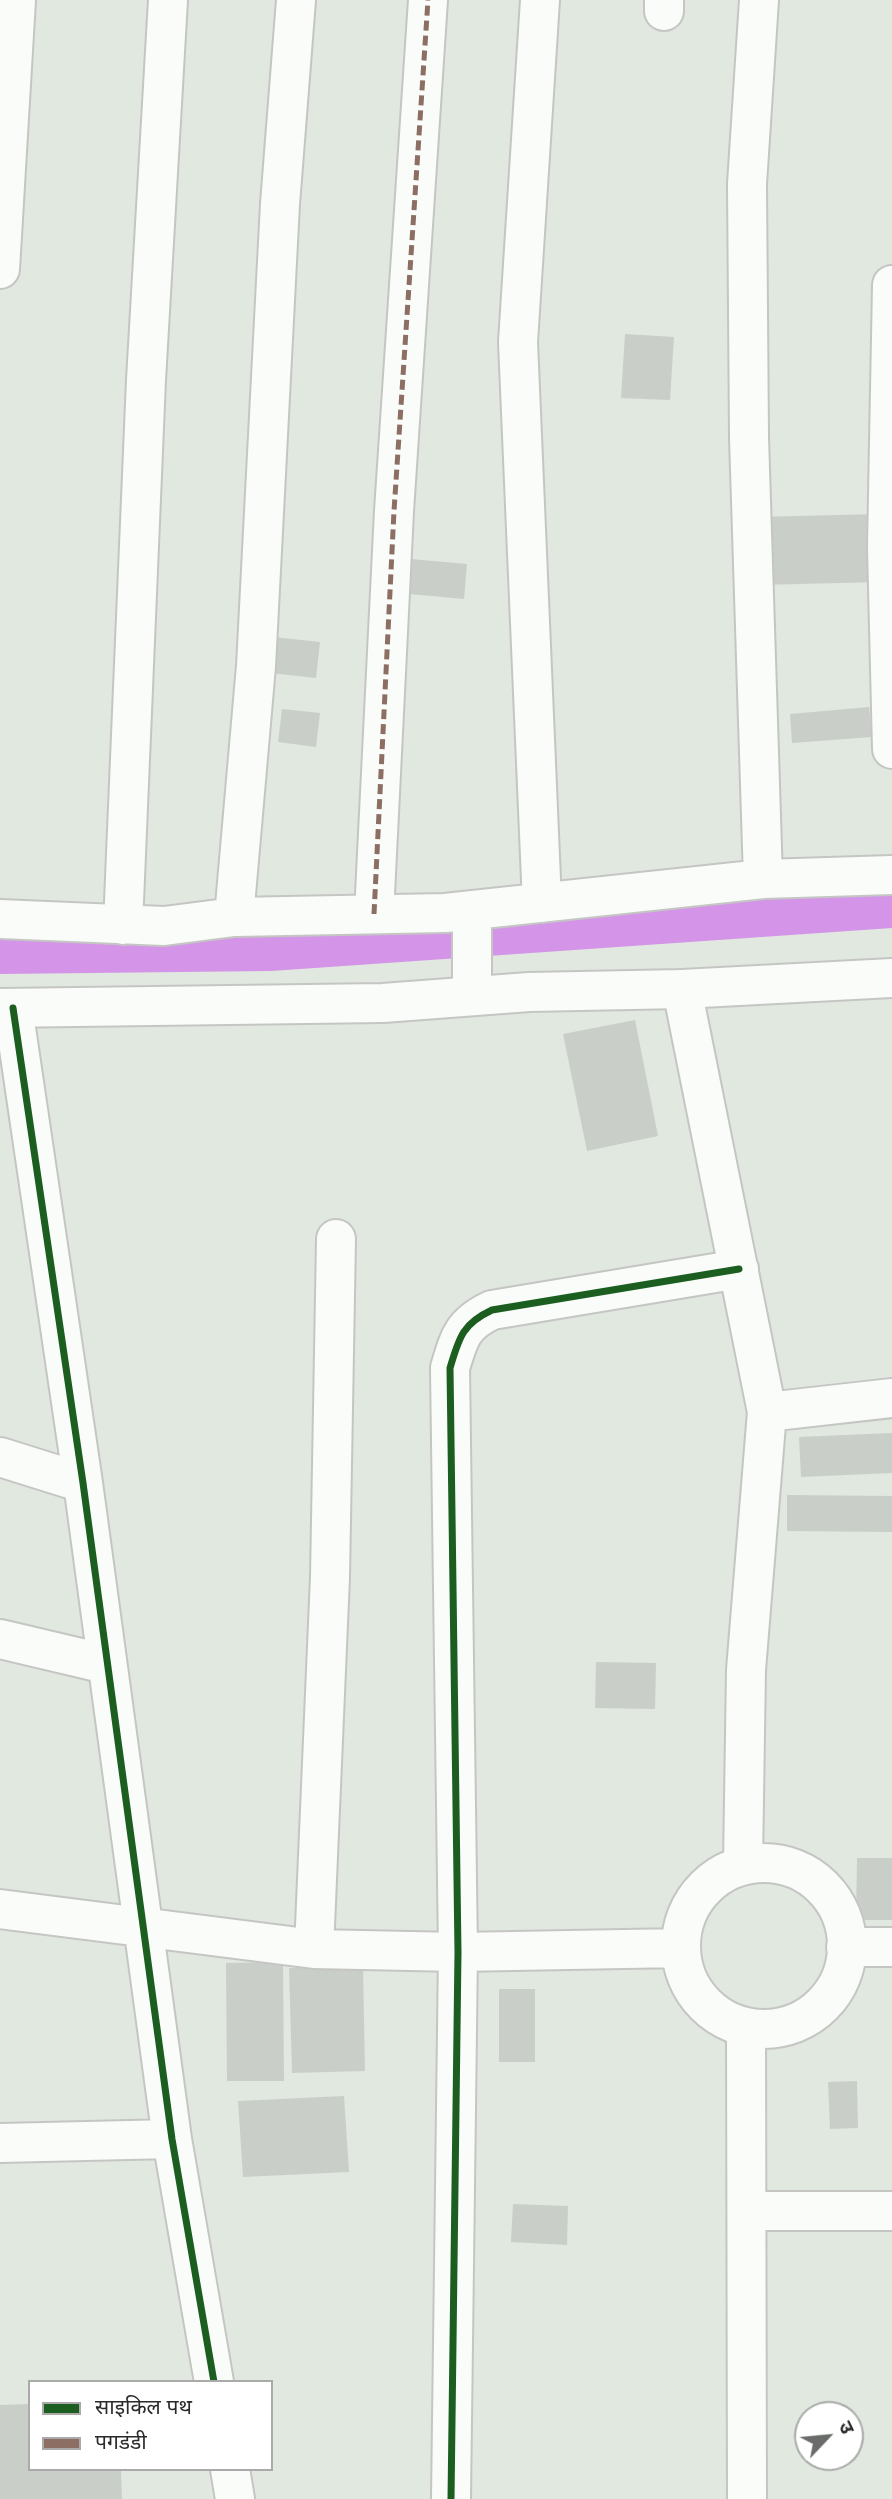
<!DOCTYPE html>
<html>
<head>
<meta charset="utf-8">
<style>
  body { margin:0 }
  #map { position:relative; width:892px; height:2499px; overflow:hidden; background:#e0e8e0; font-family:Arial,"Noto Sans Devanagari",sans-serif }
  canvas { display:block }
  .legend { position:absolute; left:28px; top:2380px; width:245px; height:91px; box-sizing:border-box; background:#fff; border:2px solid #aaa; margin:0; padding:9px 12px; list-style:none; font-size:21px; color:#2a2a2a }
  .legend li { display:flex; align-items:center; gap:14px; height:35px }
  .legend b { width:35px; border:2px solid #aaa }
  .north { position:absolute; left:794px; top:2401px; width:70px; height:70px; box-sizing:border-box; background:#fff; border:2px solid #aaa; border-radius:50%; rotate:64deg; font-size:19px; font-weight:700; line-height:28px; text-align:center; color:#2a2a2a }
  .north::after { content:''; display:block; margin:auto; width:24px; height:32px; background:#6a6c6a; clip-path:polygon(50% 0,100% 100%,50% 72%,0 100%) }
</style>
</head>
<body>
<div id="map">
<canvas width="892" height="2499"></canvas>
<ul class="legend">
<li><b style="height:9px;background:#1b5e20"></b>साइकिल पथ</li>
<li><b style="height:9px;background:#8d6e63"></b>पगडंडी</li>
</ul>
<div class="north">उ</div>
</div>
<script>
const ctx = document.querySelector('canvas').getContext('2d');
ctx.lineJoin = 'round';
function stroke(path, color, width, dash) { ctx.strokeStyle = color; ctx.lineWidth = width; ctx.lineCap = dash ? 'butt' : 'round'; ctx.setLineDash(dash || []); ctx.stroke(path); }
function paint(path, color) { ctx.fillStyle = color; ctx.fill(path, 'evenodd'); }
stroke(new Path2D(`
  M0 953 270 950 892 907`), '#d495e8', 42);
paint(new Path2D(`
  M625 334 674 337 670 400 621 398Z
  M880 514 882 582 758 585 756 517Z
  M400 558 467 564 464 599 398 593Z
  M273 637 320 642 316 678 270 673Z
  M869 707 872 737 792 743 790 714Z
  M282 709 320 713 316 747 278 742Z
  M635 1020 658 1136 587 1151 563 1034Z
  M892 1433V1473L801 1477 799 1437Z
  M787 1495 892 1496V1532L787 1531Z
  M596 1662 656 1663 655 1709 595 1708Z
  M857 1858H892V1920H856Z
  M283 1962 284 2081H227L226 1963Z
  M363 1966 365 2071 292 2073 289 1968Z
  M499 1989H535V2062H499Z
  M857 2081 858 2128 830 2129 828 2082Z
  M344 2096 349 2172 243 2177 238 2101Z
  M513 2204 568 2206 567 2245 511 2242Z
  M30 2404V2469H121L122 2499H0V2405Z`), '#c9cec9');
const minor = new Path2D(`
  M540 0 518 342 542 903
  M759 0 747 184 749 438 763 879
  M664 11V0
  M0 269 16 0
  M892 285 887 547 892 749
  M472 911V996
  M374 914 394 511 428 0
  M234 917 256 666 280 204 296 0
  M0 919 164 926 234 917 445 913 763 879 892 875
  M123 925 146 380 168 0
  M682 989 767 1412 746 1670 743 1864
  M13 1008 83 1483 172 2139 214 2382
  M767 1412 892 1398
  M0 1457 83 1483
  M0 1639 106 1664
  M681 1946a83 83 0 1 1 166 0a83 83 0 1 1-166 0Z
  M0 1909 314 1949 458 1952 680 1948
  M846 1947H892
  M314 1949 330 1577 336 1239
  M746 2027 747 2499
  M0 2143 172 2139
  M747 2211H892
  M230 2469 235 2499
  M451 2499 458 1952 450 1368C459 1338 462 1324 492 1310L739 1269`);
const tertiary = new Path2D(`
  M0 1008 383 1003 529 992 682 989 892 978`);
stroke(minor, '#c5c6c4', 42);
stroke(tertiary, '#c5c6c4', 42);
stroke(minor, '#fafcfa', 38);
stroke(tertiary, '#fafcfa', 38);
stroke(new Path2D(`
  M374 914 394 511 428 0`), '#8d6e63', 5, [10, 5]);
stroke(new Path2D(`
  M13 1008 83 1483 172 2139 214 2382
  M451 2499 458 1952 450 1368C459 1338 462 1324 492 1310L739 1269`), '#1b5e20', 7);
</script>
</body>
</html>
